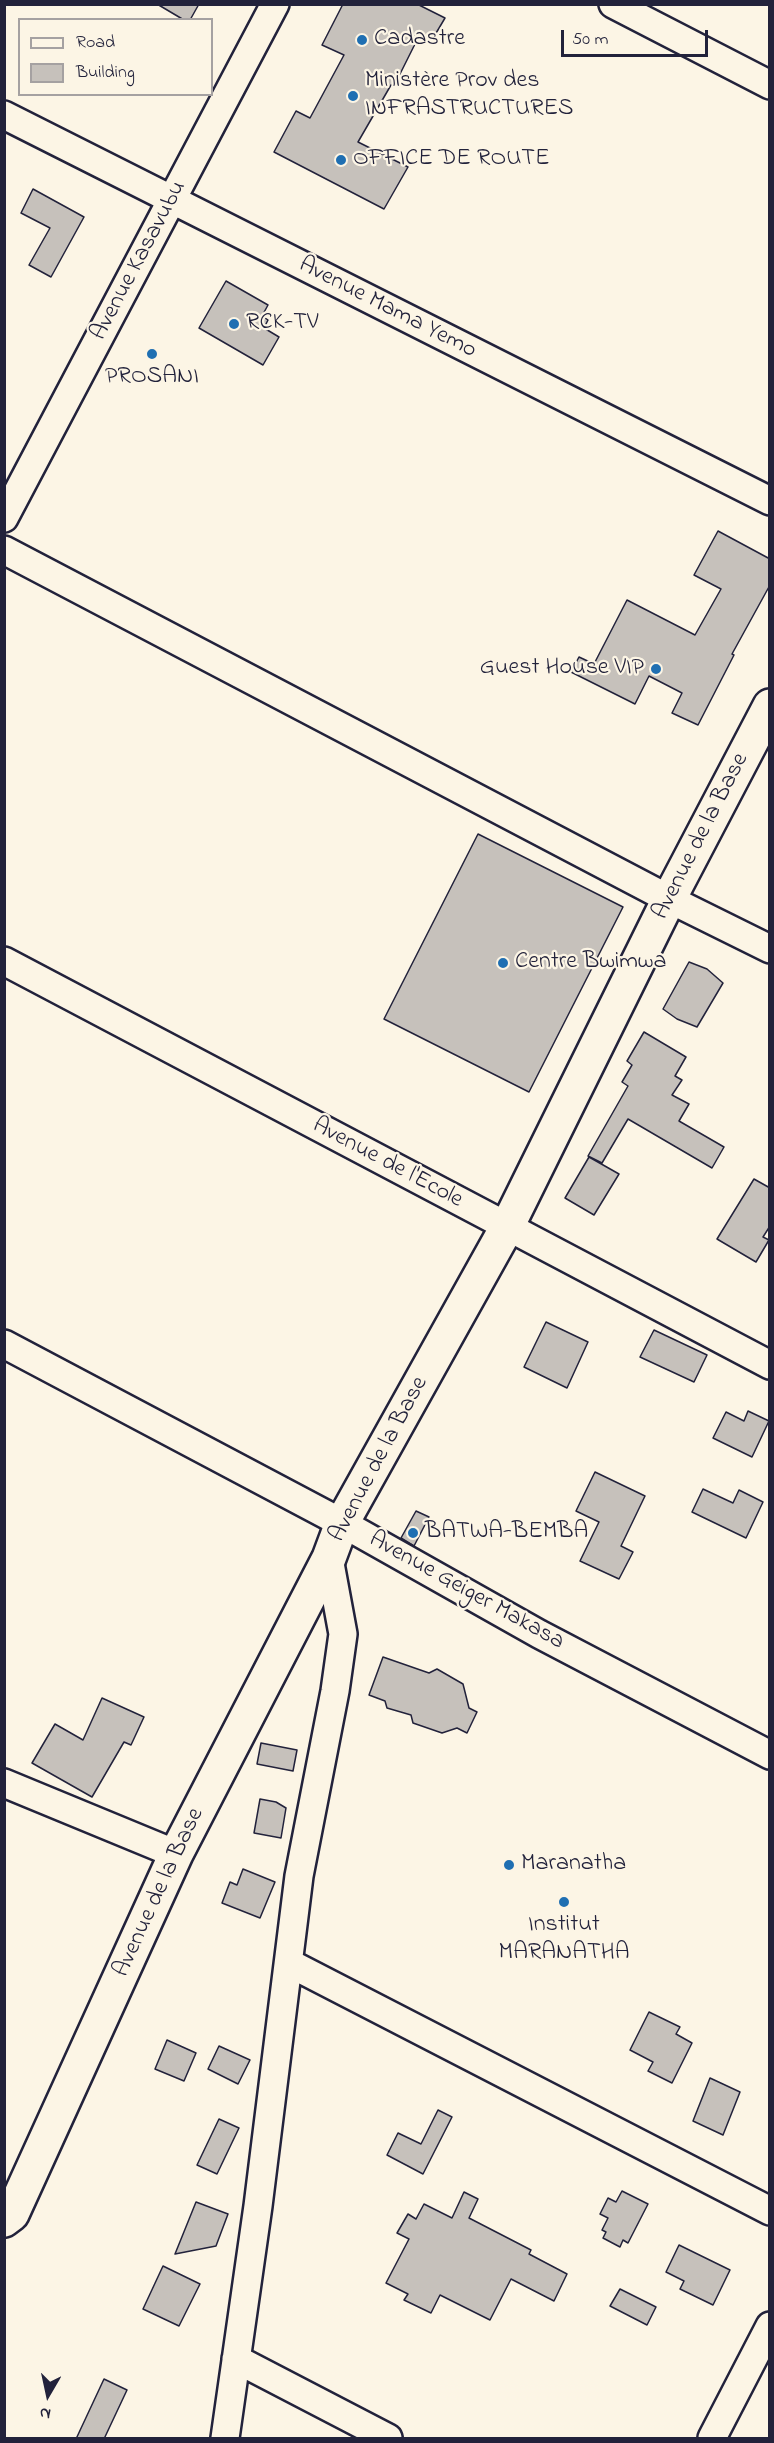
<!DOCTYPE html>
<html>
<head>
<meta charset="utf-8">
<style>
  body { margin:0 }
  #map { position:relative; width:774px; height:2443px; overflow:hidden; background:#fcf5e5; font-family:"Indie Flower",sans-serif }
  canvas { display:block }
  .frame { position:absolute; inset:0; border:6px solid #22223b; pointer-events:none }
  .legend { position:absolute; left:18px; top:18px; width:195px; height:78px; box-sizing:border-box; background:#fcf5e5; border:2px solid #a5a1a1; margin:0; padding:8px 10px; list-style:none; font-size:18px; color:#22223b }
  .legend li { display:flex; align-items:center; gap:12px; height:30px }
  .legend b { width:30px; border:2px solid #a5a1a1 }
  .north { position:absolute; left:18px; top:2365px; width:60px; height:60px; -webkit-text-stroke:4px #fcf5e5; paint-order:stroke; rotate:189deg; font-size:16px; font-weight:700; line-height:24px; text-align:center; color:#22223b }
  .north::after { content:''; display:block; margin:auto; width:21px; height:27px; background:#22223b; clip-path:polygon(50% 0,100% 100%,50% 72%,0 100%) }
  .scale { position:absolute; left:561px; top:30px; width:147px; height:27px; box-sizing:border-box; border:3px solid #22223b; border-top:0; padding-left:8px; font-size:18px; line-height:21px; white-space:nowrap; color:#22223b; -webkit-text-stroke:4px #fcf5e5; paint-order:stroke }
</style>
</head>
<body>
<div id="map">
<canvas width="774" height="2443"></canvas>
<div class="frame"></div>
<ul class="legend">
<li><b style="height:8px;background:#fcf5e5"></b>Road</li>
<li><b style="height:16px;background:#c6c1bb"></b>Building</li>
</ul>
<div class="north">N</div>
<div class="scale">50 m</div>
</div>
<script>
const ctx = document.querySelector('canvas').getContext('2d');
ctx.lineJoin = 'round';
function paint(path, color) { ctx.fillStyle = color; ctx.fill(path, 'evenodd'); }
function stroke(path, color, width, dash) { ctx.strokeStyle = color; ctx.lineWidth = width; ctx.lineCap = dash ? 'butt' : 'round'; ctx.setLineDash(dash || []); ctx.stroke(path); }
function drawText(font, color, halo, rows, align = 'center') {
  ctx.font = font + ' "Indie Flower",sans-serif'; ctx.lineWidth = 4.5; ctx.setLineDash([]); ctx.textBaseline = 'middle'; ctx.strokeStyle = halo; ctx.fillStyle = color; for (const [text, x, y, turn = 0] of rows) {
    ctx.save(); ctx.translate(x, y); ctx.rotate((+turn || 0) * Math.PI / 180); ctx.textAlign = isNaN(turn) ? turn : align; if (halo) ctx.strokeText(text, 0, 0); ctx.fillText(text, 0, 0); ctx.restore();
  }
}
const building = new Path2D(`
  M157 4H199L190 20H184Z
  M343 4H417L445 18 432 40 420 34 394 86 391 85 358 142 408 167 384 209 274 152 296 111 310 118 344 55 322 45Z
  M33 189 84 217 51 277 29 265 50 228 21 213Z
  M226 281 268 305 262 316 268 320 264 328 279 337 263 365 199 328Z
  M718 531 770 559V585L732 654 734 655 698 725 672 713 682 693 649 676 635 704 571 672 579 657 594 664 627 600 695 635 721 589 694 575Z
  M478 834 623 907 529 1092 384 1019Z
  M689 962 707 969 723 983 697 1027 677 1019 663 1009Z
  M644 1032 686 1057 675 1076 682 1080 672 1095 689 1104 679 1121 724 1147 712 1168 628 1119 602 1163 588 1156 628 1086 622 1082 632 1065 627 1061Z
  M589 1157 619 1174 594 1215 565 1198Z
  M754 1179 770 1188V1226L763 1237 769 1240 756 1262 717 1239Z
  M546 1322 588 1342 567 1388 524 1367Z
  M654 1330 707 1355 694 1382 640 1357Z
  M748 1411 769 1421 752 1457 713 1438 726 1412 744 1421Z
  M595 1472 645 1496 621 1546 633 1552 619 1579 580 1561 599 1522 576 1511Z
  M703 1489 733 1503 739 1490 763 1502 746 1538 692 1512Z
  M416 1511 429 1517 414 1546 401 1538Z
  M383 1657 429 1673 437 1669 463 1684 469 1708 477 1712 467 1733 457 1728 442 1733 413 1723 411 1715 387 1708 385 1701 369 1695Z
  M102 1698 144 1717 131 1745 124 1742 92 1797 32 1763 55 1724 83 1740Z
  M261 1743 297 1750 293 1771 257 1764Z
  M260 1799 276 1802 286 1808 281 1838 254 1833Z
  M243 1869 275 1882 260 1918 222 1903 230 1882 237 1885Z
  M649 2012 680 2027 676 2034 692 2043 672 2083 648 2071 653 2062 630 2050Z
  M167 2040 196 2053 184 2081 155 2069Z
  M219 2046 250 2060 238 2084 208 2069Z
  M710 2078 740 2092 723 2135 693 2121Z
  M438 2110 452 2117 423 2174 387 2155 398 2133 421 2144Z
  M219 2119 239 2128 217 2174 197 2165Z
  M622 2191 648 2204 628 2243 623 2240 620 2247 603 2238 606 2232 602 2230 608 2218 600 2214 608 2198 616 2202Z
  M464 2192 478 2199 469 2218 531 2250 529 2254 567 2274 554 2301 511 2279 490 2320 440 2295 431 2313 404 2300 408 2294 386 2283 409 2239 397 2233 408 2214 416 2219 424 2204 452 2218Z
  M196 2202 228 2214 216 2246 175 2254Z
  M679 2245 730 2270 713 2305 680 2289 684 2281 666 2272Z
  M163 2266 200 2284 179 2326 143 2309Z
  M620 2289 656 2307 647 2325 610 2306Z
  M104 2379 127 2390 104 2439H76Z`);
paint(building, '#c6c1bb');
stroke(building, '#22223b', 1.5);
const minor = new Path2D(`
  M613 4 770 85
  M4 115 770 501
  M4 518 275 4
  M4 550 669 899 770 949
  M4 961 770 1365
  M4 1344 342 1523 539 1634 770 1755
  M4 1783 176 1854
  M289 1963 770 2211
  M236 2359 388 2438
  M225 2438 258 2206 299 1876 335 1691 343 1634 329 1558
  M712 2438 770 2326`);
const major = new Path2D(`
  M4 2220 12 2214 176 1854 329 1558 342 1523 507 1227 669 899 770 706`);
stroke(minor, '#22223b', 32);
stroke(major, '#22223b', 38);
stroke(minor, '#fcf5e5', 27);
stroke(major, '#fcf5e5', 33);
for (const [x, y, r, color] of [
  [362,40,6,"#1f6fb2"],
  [353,96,6,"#1f6fb2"],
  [341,160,6,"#1f6fb2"],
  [234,324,6,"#1f6fb2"],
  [152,354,6,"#1f6fb2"],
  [656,669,6,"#1f6fb2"],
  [503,963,6,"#1f6fb2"],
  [413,1533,6,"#1f6fb2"],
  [509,1865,6,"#1f6fb2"],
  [564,1902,6,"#1f6fb2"]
]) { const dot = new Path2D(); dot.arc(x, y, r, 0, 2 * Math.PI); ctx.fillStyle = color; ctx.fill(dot); stroke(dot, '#fcf5e5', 2); }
drawText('24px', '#22223b', '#fcf5e5', [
  ["Cadastre",374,40],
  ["Ministère Prov des",365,82],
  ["INFRASTRUCTURES",365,110],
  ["OFFICE DE ROUTE",353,160],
  ["RCK-TV",246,324],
  ["PROSANI",152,378,"center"],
  ["Guest House VIP",644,669,"right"],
  ["Centre Bwimwa",515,963],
  ["BATWA-BEMBA",425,1533],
  ["Maranatha",521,1865],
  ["Institut",564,1926,"center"],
  ["MARANATHA",564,1954,"center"]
], 'left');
drawText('24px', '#22223b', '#fcf5e5', [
  ["Avenue Kasavubu",140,261,-62],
  ["Avenue Mama Yemo",387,309,27],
  ["Avenue de la Base",702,837,-63],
  ["Avenue de l'Ecole",387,1164,28],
  ["Avenue de la Base",380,1460,-62],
  ["Avenue Geiger Makasa",466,1592,29],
  ["Avenue de la Base",160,1893,-65]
]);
</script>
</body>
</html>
